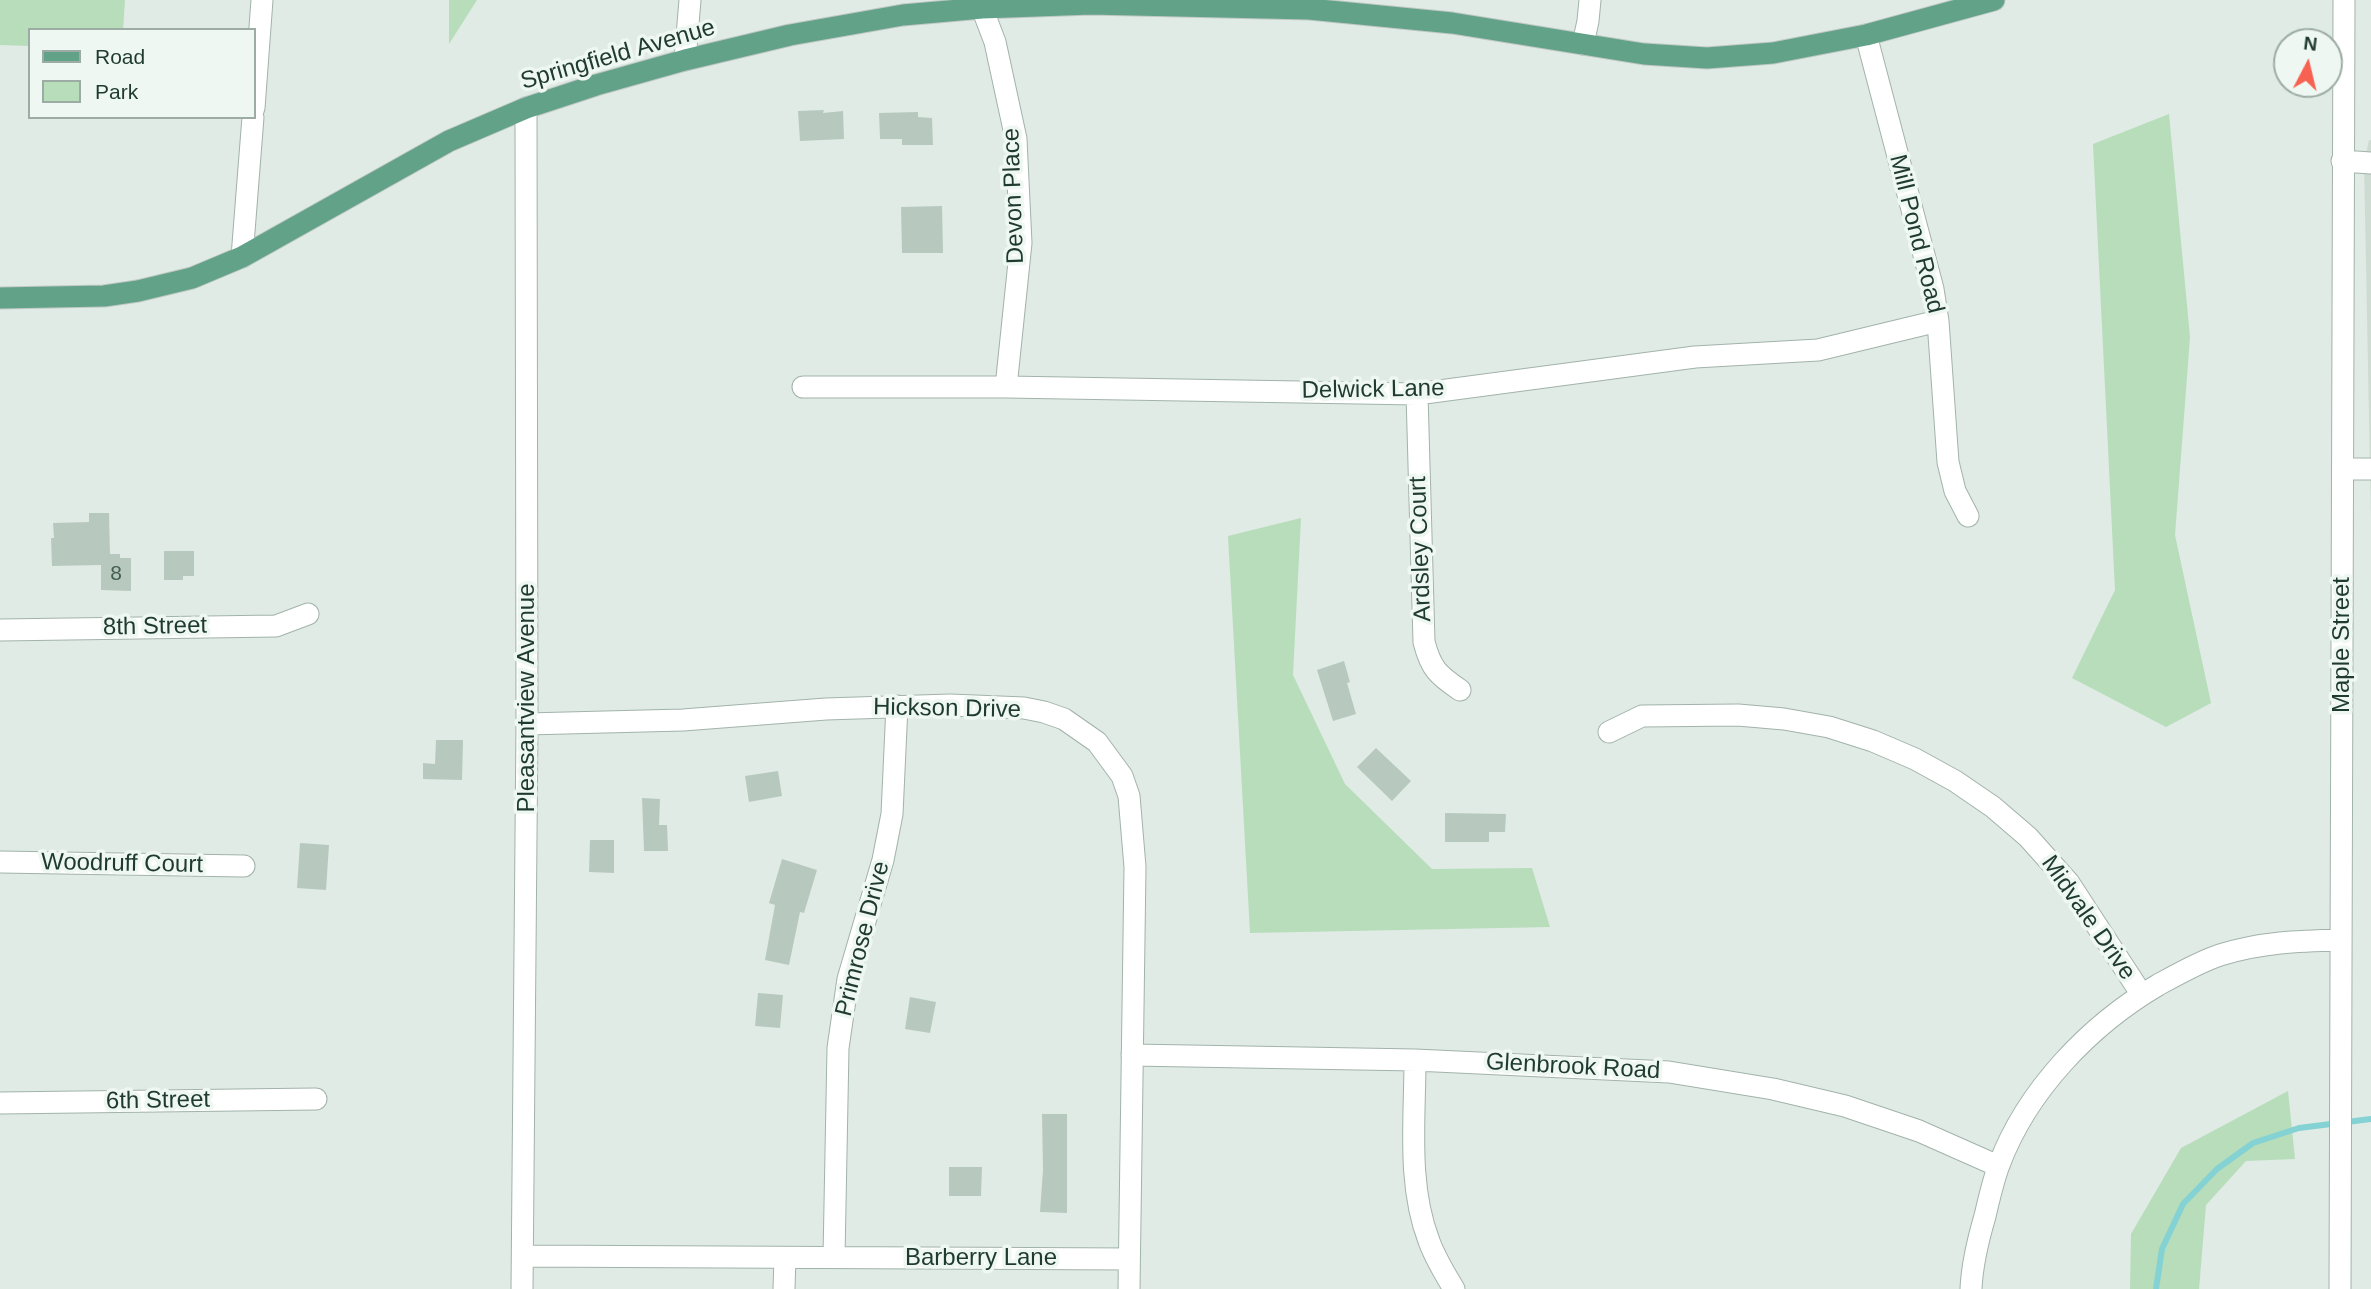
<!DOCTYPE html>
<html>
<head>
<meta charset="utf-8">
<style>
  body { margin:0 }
  #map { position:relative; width:2371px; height:1289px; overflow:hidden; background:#dfebe4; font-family:Helvetica,sans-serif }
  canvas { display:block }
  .legend { position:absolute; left:28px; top:28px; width:228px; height:91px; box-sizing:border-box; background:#eff7f2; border:2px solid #9caca4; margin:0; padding:9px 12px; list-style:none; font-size:21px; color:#1f3b30 }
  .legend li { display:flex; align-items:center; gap:14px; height:35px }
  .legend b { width:35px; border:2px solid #9caca4 }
  .north { position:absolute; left:2273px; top:28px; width:70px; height:70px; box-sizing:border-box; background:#eff7f2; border:2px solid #9caca4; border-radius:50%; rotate:7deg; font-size:19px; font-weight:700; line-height:28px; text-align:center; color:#1f3b30 }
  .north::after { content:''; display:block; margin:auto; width:24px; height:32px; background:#f76151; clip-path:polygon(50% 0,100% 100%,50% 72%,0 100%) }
</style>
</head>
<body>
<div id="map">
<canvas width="2371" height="1289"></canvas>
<ul class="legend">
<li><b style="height:9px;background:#62a288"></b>Road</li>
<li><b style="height:19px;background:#b7ddbb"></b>Park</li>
</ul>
<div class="north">N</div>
</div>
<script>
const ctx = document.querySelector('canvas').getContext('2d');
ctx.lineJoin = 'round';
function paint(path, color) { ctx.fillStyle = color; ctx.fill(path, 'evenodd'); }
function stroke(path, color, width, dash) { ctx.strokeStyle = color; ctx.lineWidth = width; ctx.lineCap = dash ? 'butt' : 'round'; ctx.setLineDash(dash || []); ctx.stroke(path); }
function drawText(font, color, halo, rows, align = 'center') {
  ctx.font = font + ' Helvetica,sans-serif'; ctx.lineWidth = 7; ctx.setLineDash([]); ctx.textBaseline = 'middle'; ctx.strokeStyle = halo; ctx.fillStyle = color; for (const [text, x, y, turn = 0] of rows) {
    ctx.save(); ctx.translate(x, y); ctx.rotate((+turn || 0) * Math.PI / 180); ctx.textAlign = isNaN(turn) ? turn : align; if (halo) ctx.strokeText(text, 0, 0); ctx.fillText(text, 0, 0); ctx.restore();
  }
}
paint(new Path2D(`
  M2369 140H2371V518L2364 163Z`), '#cddbd3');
paint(new Path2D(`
  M0 0H125L123 30H30V46L0 45Z
  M449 0H477L449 44Z
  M2169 114 2190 337 2175 535 2211 703 2166 727 2072 678 2115 590 2093 144Z
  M1301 518 1293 675 1345 784 1432 869 1532 868 1550 927 1250 933 1228 536Z
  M2288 1091 2295 1159 2246 1161 2206 1205 2199 1289H2130L2131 1234 2181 1148Z`), '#b7ddbb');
stroke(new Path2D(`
  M2156 1289 2162 1249 2183 1204 2217 1169 2253 1143 2299 1128 2371 1119`), '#84d2d3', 6);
paint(new Path2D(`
  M824 110 823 113 843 111 844 139 800 141 798 111Z
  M918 112V117L932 118 933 145H902V139H880L879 113Z
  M942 206 943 253H902L901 207Z
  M89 513H109L110 554H120V558H131V591L101 590V565L52 566 51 538H54L53 523 89 522Z
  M164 551H194V576H183V580H164Z
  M1344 661 1350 682 1347 683 1356 714 1333 721 1317 670Z
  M436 740H463L462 780 423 779V763L435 764Z
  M1376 748 1411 781 1392 801 1357 767Z
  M778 771 782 796 749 802 745 776Z
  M642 798 660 799 659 825H667L668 851H644Z
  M1445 813 1506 814 1505 832H1489V842H1445Z
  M590 840H614V873L589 872Z
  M300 843 329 845 326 890 297 888Z
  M782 859 817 870 804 913 800 912 789 965 765 960 775 905 769 903Z
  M758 993 783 995 780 1028 755 1026Z
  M910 997 936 1002 930 1033 905 1029Z
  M1042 1114H1067V1213L1040 1212 1043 1170Z
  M949 1167H982L981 1196H949Z`), '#b7c9bf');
const minor = new Path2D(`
  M982 8 995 42 1016 139 1021 243 1006 387
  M1866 35 1933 289 1938 321 1948 462 1955 491 1968 516
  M1583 44 1588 21 1590 0
  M685 60 690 0
  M254 108 262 0
  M2342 161 2371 163
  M242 257 253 117
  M803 387H1006L1417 394 1695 357 1818 350 1938 321
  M1417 394 1424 642C1431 669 1438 675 1460 690
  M2343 469H2371
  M0 630 276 626 308 614
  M527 724 683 720 826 709 950 705 1024 708 1044 712 1064 719 1097 742 1122 776 1129 796 1135 867 1129 1289
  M1609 732 1642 716 1738 715 1784 719 1829 727 1873 741 1915 759 1955 781 1993 807 2028 837 2069 883 2142 995
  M0 862 244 866
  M1132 1055 1415 1060 1669 1072 1773 1089 1845 1106 1919 1131 1998 1166
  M1415 1060C1415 1119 1407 1184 1429 1241 1435 1258 1445 1274 1454 1289
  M0 1103 316 1099
  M523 1256 1129 1259
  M834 1257 838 1048 848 979 883 860 892 814 897 706
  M522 1289 527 724 526 108
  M784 1289 785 1258
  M1971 1289C1972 1264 1978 1240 1985 1216 1989 1199 1993 1181 1999 1165 2027 1090 2090 1025 2158 985 2178 974 2199 962 2220 955 2262 942 2298 941 2341 940
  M2340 1289 2344 0`);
const major = new Path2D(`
  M0 298 104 296 138 291 192 278 242 257 449 141 526 108 596 85 685 60 790 35 903 15 982 8 1091 4 1309 9 1452 23 1644 54 1707 58 1773 53 1866 35 1994 0`);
stroke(minor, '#a2b3aa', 23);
stroke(major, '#c0c8c5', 23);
stroke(minor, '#fff', 21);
stroke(major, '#62a288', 21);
drawText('21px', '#455e54', null, [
  ["8",116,574]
]);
drawText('24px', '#1f3b30', '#eff7f2', [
  ["Springfield Avenue",618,55,-16],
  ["Devon Place",1014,196,-92],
  ["Mill Pond Road",1916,234,76],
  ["Delwick Lane",1373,390,-1],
  ["Ardsley Court",1421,549,-92],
  ["8th Street",155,627,-1],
  ["Maple Street",2342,645,-90],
  ["Pleasantview Avenue",527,698,-90],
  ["Hickson Drive",947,709,1],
  ["Woodruff Court",122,864,1],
  ["Midvale Drive",2088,918,55],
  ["Primrose Drive",863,939,-76],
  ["Glenbrook Road",1573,1067,3],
  ["6th Street",158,1101,-1],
  ["Barberry Lane",981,1258]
]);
</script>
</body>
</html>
